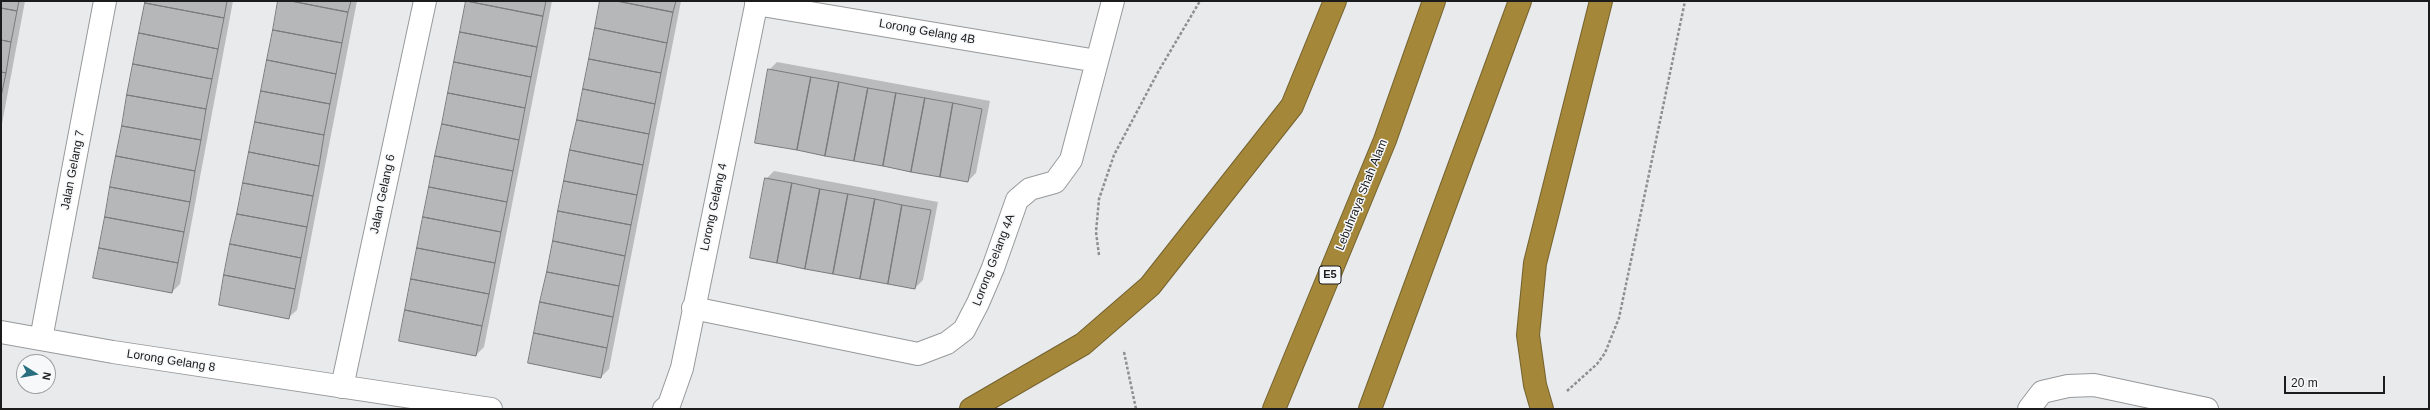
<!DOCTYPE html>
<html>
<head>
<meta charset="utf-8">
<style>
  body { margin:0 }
  #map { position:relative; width:2430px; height:410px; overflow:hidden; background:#e9eaec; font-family:Helvetica,sans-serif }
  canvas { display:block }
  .frame { position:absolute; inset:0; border:2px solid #1c1c1d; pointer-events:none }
  .north { position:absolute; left:16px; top:354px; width:40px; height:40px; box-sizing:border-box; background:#f6f8fa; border:1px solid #9fa0a2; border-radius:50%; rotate:101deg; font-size:11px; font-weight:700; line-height:16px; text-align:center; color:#1c1c1d }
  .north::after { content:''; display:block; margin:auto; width:14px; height:18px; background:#296e7e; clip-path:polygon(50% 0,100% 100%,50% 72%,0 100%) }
  .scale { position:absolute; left:2284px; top:376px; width:101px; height:18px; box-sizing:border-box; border:2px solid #1c1c1d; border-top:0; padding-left:5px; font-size:12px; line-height:14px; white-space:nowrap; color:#1c1c1d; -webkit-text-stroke:3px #f6f8fa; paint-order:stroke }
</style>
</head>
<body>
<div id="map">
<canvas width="2430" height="410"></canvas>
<div class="frame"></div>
<div class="north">N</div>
<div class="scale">20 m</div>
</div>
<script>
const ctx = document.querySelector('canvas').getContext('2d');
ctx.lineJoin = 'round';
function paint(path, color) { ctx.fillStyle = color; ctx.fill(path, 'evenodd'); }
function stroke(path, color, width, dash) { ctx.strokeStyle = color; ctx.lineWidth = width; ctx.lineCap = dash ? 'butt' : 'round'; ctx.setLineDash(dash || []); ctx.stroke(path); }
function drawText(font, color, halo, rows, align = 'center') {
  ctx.font = font + ' Helvetica,sans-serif'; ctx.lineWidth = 3; ctx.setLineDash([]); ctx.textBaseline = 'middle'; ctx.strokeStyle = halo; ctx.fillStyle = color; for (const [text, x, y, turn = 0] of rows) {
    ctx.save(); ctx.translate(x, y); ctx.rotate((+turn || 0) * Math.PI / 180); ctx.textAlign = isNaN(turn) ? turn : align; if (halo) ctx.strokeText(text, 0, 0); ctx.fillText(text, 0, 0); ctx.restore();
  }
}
paint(new Path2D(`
  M1 1H25L1 129Z
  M146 1H233L180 284 172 292Z
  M279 1H357L297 310 288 318Z
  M467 1H552L484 347 476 355 401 341Z
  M601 1H681L609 369 601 377Z
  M777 62 990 101 976 173 968 181 769 70Z
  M774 171 938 202 923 280 915 288 766 179Z`), '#0003');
const building = new Path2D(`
  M1 1H19L17 11 1 8Z
  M145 1H227L224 18 145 3Z
  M278 1H291L348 12 342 43 273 30Z
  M291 1H351L348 12Z
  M466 1 543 16 537 47 460 32Z
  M467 1H546L543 16Z
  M600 1H617L673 12 667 43 595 28Z
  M617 1H676L673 12Z
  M145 3 224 18 218 49 139 33Z
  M1 8 17 11 11 42 1 40Z
  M595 28 667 43 661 73 589 59Z
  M273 30 342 43 336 74 267 60Z
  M460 32 537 47 531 77 454 62Z
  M139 33 218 49 212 79 133 64Z
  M1 40 11 42 6 73 1 72Z
  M589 59 661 73 655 104 583 89Z
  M267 60 336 74 330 104 261 91Z
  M454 62 531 77 525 108 448 93Z
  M133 64 212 79 206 109 127 95Z
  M768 69 811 77 797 150 755 143Z
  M1 72 6 73 1 97Z
  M811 77 839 82 825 156 797 150Z
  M839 82 868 88 854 161 825 156Z
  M868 88 896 93 883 166 854 161Z
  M583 89 655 104 649 134 577 120Z
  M261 91 330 104 324 135 255 122Z
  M448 93 525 108 519 140 442 124Z
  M896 93 925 98 911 172 883 166Z
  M127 95 206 109 201 140 122 126Z
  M925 98 953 103 940 177 911 172Z
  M953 103 982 109 968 182 940 177Z
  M577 120 649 134 643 165 570 150Z
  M255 122 324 135 319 166 249 152Z
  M442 124 519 140 513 171 435 156Z
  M122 126 201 140 195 171 116 156Z
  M570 150 643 165 637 195 564 181Z
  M249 152 319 166 313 196 243 183Z
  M116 156 195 171 190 202 110 187Z
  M435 156 513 171 507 202 429 187Z
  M765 178 792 183 777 263 750 258Z
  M564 181 637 195 631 225 558 211Z
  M243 183 313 196 307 227 237 214Z
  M792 183 820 189 805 269 777 263Z
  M110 187 190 202 184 232 105 217Z
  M429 187 507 202 501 232 423 217Z
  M820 189 848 194 833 274 805 269Z
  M848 194 875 199 860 279 833 274Z
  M875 199 902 205 888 284 860 279Z
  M902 205 931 210 915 289 888 284Z
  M558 211 631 225 625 256 553 241Z
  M237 214 307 227 301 258 230 244Z
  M105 217 184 232 178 263 99 248Z
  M423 217 501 232 495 263 417 248Z
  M553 241 625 256 619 286 547 272Z
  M230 244 301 258 295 289 224 275Z
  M99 248 178 263 172 293 93 278Z
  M417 248 495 263 489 294 411 279Z
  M547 272 619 286 613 317 540 302Z
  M224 275 295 289 289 319 219 305Z
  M411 279 489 294 482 326 405 310Z
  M540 302 613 317 607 348 534 333Z
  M405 310 482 326 476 356 399 341Z
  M534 333 607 348 601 378 528 363Z`);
paint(building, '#b5b7b8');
stroke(building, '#787a7b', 1);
const street = new Path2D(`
  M756 4 1097 61
  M693 308 918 354 947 343 964 330 978 303 993 268 1017 200 1030 189 1055 182 1071 160 1113 1
  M1 332 113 352 491 409
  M41 339 105 1
  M342 387 425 1
  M664 409 669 405 682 368 757 1
  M2029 409 2042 392 2068 386 2094 385 2207 409`);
const highway = new Path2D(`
  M971 409 1083 344 1150 286 1292 106 1335 1
  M1274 409 1385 140 1434 1
  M1370 409 1520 1
  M1542 409 1535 385 1528 335 1535 263 1601 1`);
stroke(street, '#97999a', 24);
stroke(highway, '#74622f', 24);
stroke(new Path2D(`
  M1099 255 1096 232 1099 199 1114 155 1158 72 1200 1
  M1124 352 1136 409
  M1567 391 1597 364 1605 353 1619 318 1685 1`), '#8e8f90', 2.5, [3, 2]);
stroke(street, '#fff', 22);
stroke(highway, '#a48738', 22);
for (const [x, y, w] of [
  [1330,275,22]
]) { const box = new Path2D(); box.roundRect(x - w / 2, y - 9, w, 18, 3); ctx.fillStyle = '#f6f8fa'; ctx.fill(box); stroke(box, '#1c1c1d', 1); }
drawText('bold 11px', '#1c1c1d', null, [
  ["E5",1330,275]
]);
drawText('12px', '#1c1c1d', '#f6f8fa', [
  ["Lorong Gelang 4B",927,32,10],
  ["Jalan Gelang 7",73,170,-79],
  ["Jalan Gelang 6",383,194,-78],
  ["Lebuhraya Shah Alam",1362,195,-68],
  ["Lorong Gelang 4",714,207,-78],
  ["Lorong Gelang 4A",994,260,-69],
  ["Lorong Gelang 8",171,361,9]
]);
</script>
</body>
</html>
